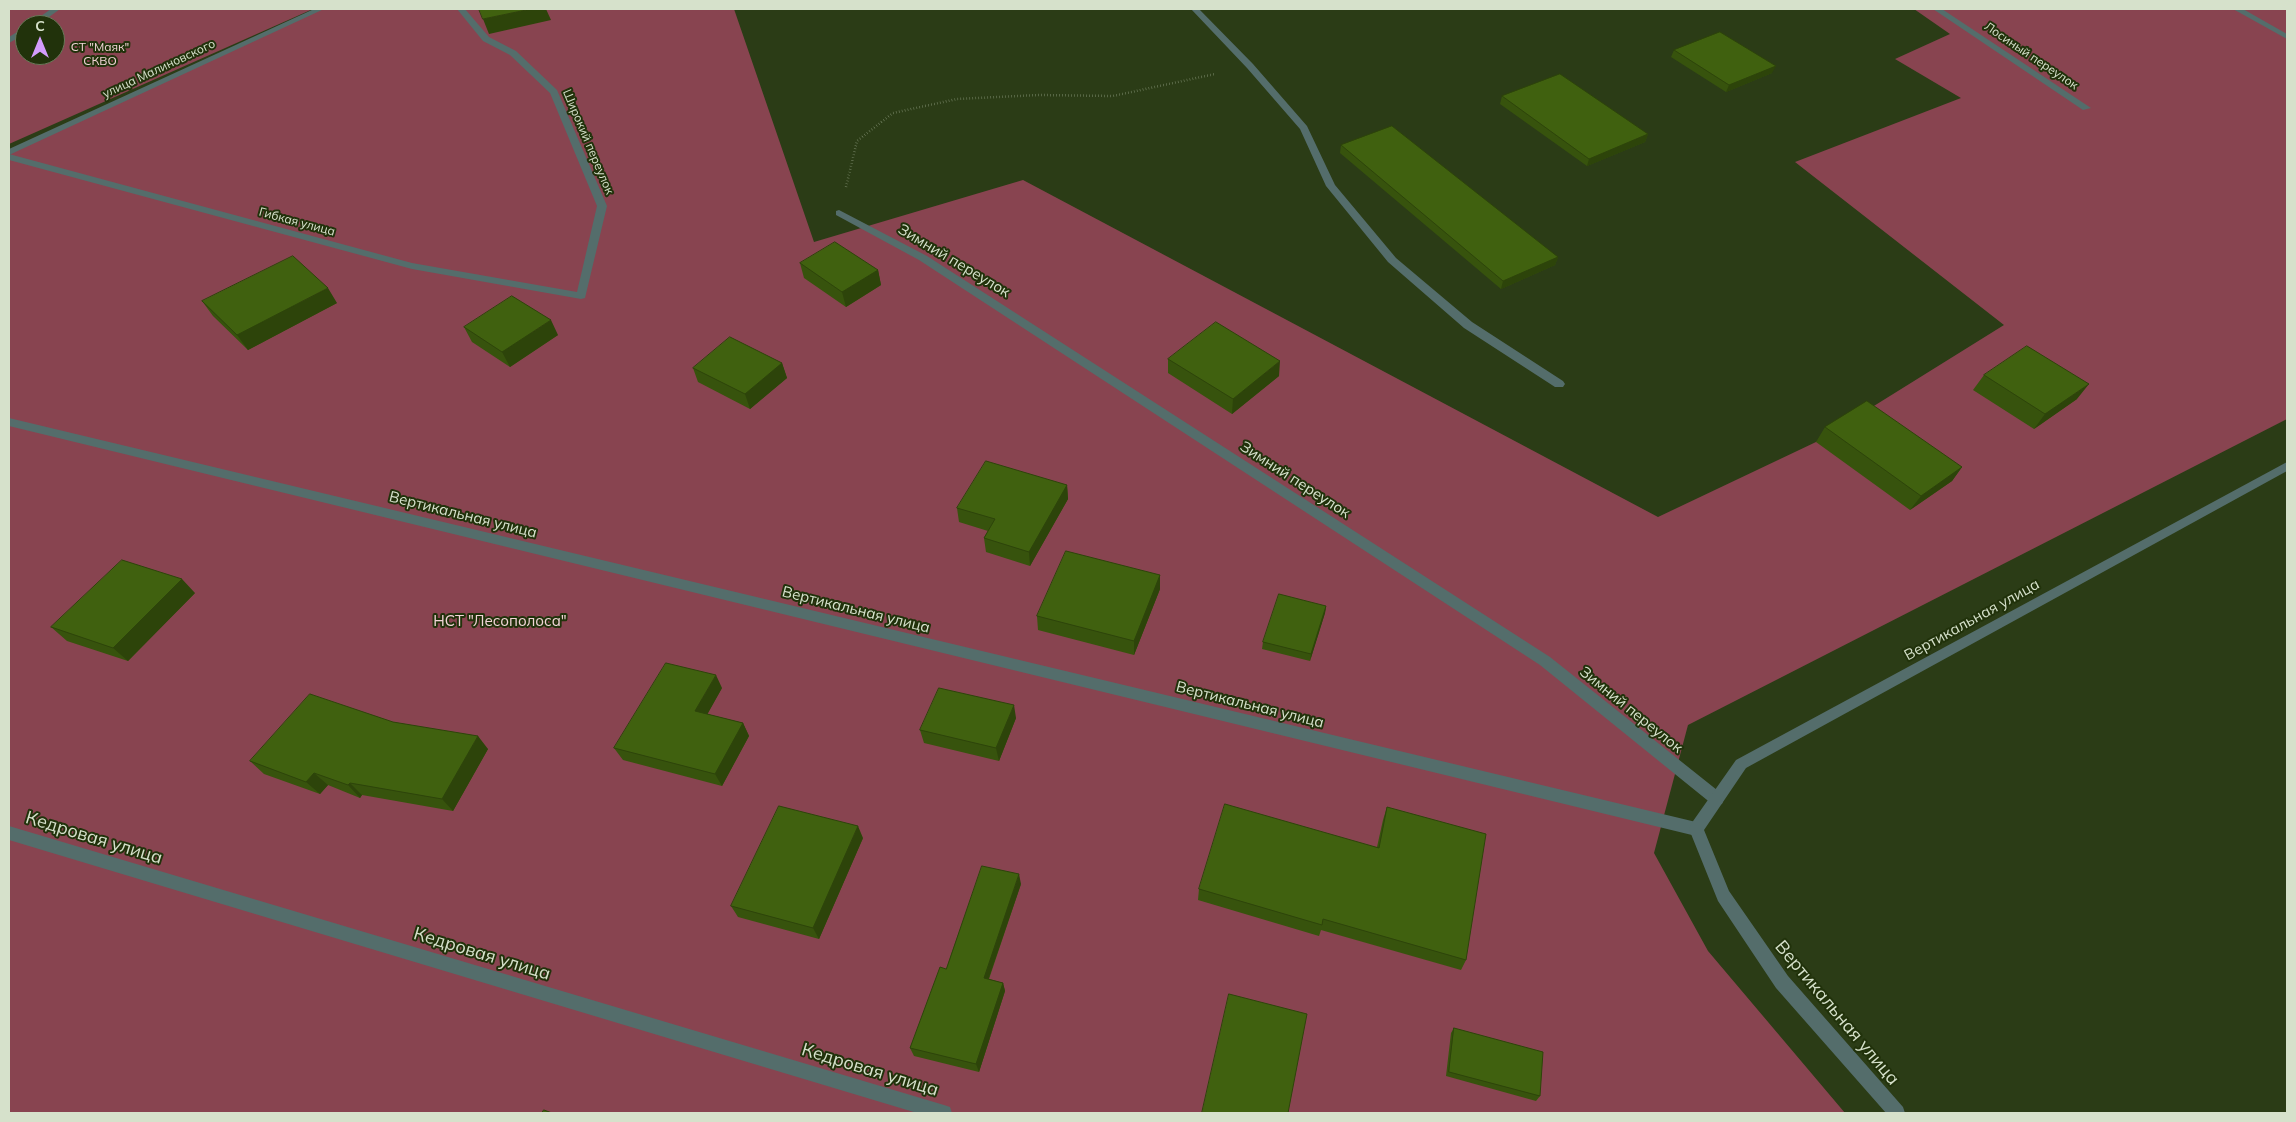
<!DOCTYPE html>
<html>
<head>
<meta charset="utf-8">
<style>
  body { margin:0 }
  #map { position:relative; width:2296px; height:1122px; overflow:hidden; background:#2b3c16; font-family:Mulish,sans-serif }
  canvas { display:block }
  .frame { position:absolute; inset:0; border:10px solid #d6e1cb; pointer-events:none }
  .north { position:absolute; left:15px; top:15px; width:50px; height:50px; box-sizing:border-box; background:#21320b; border:1px solid #697858; border-radius:50%; rotate:0deg; font-size:14px; font-weight:700; line-height:20px; text-align:center; color:#d6e1cb }
  .north::after { content:''; display:block; margin:auto; width:18px; height:22px; background:#d39cfc; clip-path:polygon(50% 0,100% 100%,50% 72%,0 100%) }
</style>
</head>
<body>
<div id="map">
<canvas width="2296" height="1122"></canvas>
<div class="frame"></div>
<div class="north">С</div>
</div>
<script>
const ctx = document.querySelector('canvas').getContext('2d');
ctx.lineJoin = 'round';
function paint(path, color) { ctx.fillStyle = color; ctx.fill(path, 'evenodd'); }
function stroke(path, color, width, dash) { ctx.strokeStyle = color; ctx.lineWidth = width; ctx.lineCap = dash ? 'butt' : 'round'; ctx.setLineDash(dash || []); ctx.stroke(path); }
function drawText(font, color, halo, rows, align = 'center') {
  ctx.font = font + ' Mulish,sans-serif'; ctx.lineWidth = 4; ctx.setLineDash([]); ctx.textBaseline = 'middle'; ctx.strokeStyle = halo; ctx.fillStyle = color; for (const [text, x, y, turn = 0] of rows) {
    ctx.save(); ctx.translate(x, y); ctx.rotate((+turn || 0) * Math.PI / 180); ctx.textAlign = isNaN(turn) ? turn : align; if (halo) ctx.strokeText(text, 0, 0); ctx.fillText(text, 0, 0); ctx.restore();
  }
}
paint(new Path2D(`
  M9 9H313L9 144ZM25 25H55V55H25Z
  M321 9H734L814 242 1023 180 1658 517 1816 442 2004 325 1795 162 1961 98 1895 59 1950 34 1914 9H2287V419L1688 725 1654 853 1708 951 1845 1113H9V152Z`), '#884450');
stroke(new Path2D(`
  M846 187 857 141 893 113 957 99 1039 95 1113 96 1215 74`), '#849274', 2.5, [0.5, 2.5]);
paint(new Path2D(`
  M51 9H60L38 25H28Z
  M457 9H465L489 37 516 51 557 90 607 206 585 298 581 299 412 269 9 160V154L412 263 577 292 597 206 550 93 510 55 483 41Z
  M1191 9H1199L1253 64 1307 126 1335 185 1396 258 1472 322 1563 381 1565 384 1563 387H1555L1464 328 1388 262 1326 186 1300 129 1247 68Z
  M1933 9H1942L2091 108 2083 110Z
  M2233 9H2243L2287 34V39Z
  M25 27V34L9 43V37Z
  M839 210 927 256 1550 657 1722 794 1724 799 1722 804 1717 805 1712 804 1540 665 919 260 836 215V211Z
  M9 418 1696 822 1701 824 1703 829 1701 834 1696 836 9 426Z
  M9 826 944 1105 950 1107 952 1113H917L9 840Z`), '#546d6b');
paint(new Path2D(`
  M314 9H324L9 155V149Z
  M2287 462V471L1746 768 1704 830 1729 891 1788 976 1903 1107 1905 1113H1886L1776 988 1718 901 1689 829 1691 824 1736 760Z`), '#546d6b');
paint(new Path2D(`
  M1674 50 1772 73 1726 92 1671 57Z
  M1502 96 1648 134 1645 142 1587 166 1500 104Z
  M1341 145 1558 257 1555 265 1501 289 1340 153Z
  M800 263 878 270 881 285 846 307 804 278Z
  M202 301 337 303 248 350 213 316Z
  M464 327 558 335 510 367 472 342Z
  M1168 359 1279 376 1232 414 1168 373Z
  M782 363 787 378 750 409 698 382 693 368Z
  M1984 375 2077 399 2034 429 1973 390Z
  M1825 427 1962 467 1952 481 1910 510 1816 442Z
  M1067 485 1068 499 1030 566 986 552 984 538 988 531 959 522 957 508Z
  M1160 575V589L1134 655 1038 630 1037 616Z
  M195 593 128 661 67 641 51 627Z
  M1326 606 1325 613 1310 661 1262 649 1263 642Z
  M722 688 707 714 743 723 749 736 722 786 623 760 614 748Z
  M1016 718 999 761 924 743 920 730Z
  M393 722 488 749 453 811 362 795 360 798 328 785 320 794 264 774 250 761Z
  M1387 807 1466 960 1461 970 1321 930 1319 936 1198 900 1199 889 1377 847 1383 820Z
  M863 838 819 939 738 917 731 906Z
  M1021 884 989 979 1003 983 1005 991 979 1072 914 1056 910 1048 946 969Z
  M1454 1028 1540 1096 1536 1101 1446 1076 1451 1033Z`), '#37530d');
paint(new Path2D(`
  M531 9H546L551 20 489 34 483 19Z
  M1776 66 1772 73 1726 92 1729 85Z
  M1648 134 1645 142 1587 166 1589 159Z
  M1558 257 1555 265 1501 289 1503 281Z
  M878 270 881 285 846 307 842 292Z
  M328 288 337 303 248 350 237 335Z
  M551 320 558 335 510 367 502 352Z
  M1280 361 1279 376 1232 414 1233 399Z
  M782 363 787 378 750 409 745 394Z
  M2089 384 2077 399 2034 429 2045 414Z
  M1962 467 1952 481 1910 510 1921 496Z
  M1067 485 1068 499 1030 566 1029 552Z
  M1160 575V589L1134 655V641Z
  M182 579 195 593 128 661 113 648Z
  M1326 606 1325 613 1310 661 1311 654Z
  M716 675 722 688 702 724 695 711Z
  M1014 705 1016 718 999 761 996 748Z
  M743 723 749 736 722 786 715 774Z
  M478 736 488 749 453 811 442 799Z
  M314 773 328 785 320 794 306 782Z
  M350 783 362 795 360 798 348 785Z
  M858 826 863 838 819 939 813 928Z
  M1019 874 1021 884 986 986 984 978Z
  M1003 983 1005 991 979 1072 976 1064Z`), '#2d440a');
const building = new Path2D(`
  M479 9H531L483 19Z
  M1720 32 1776 66 1729 85 1674 50Z
  M1560 74 1648 134 1589 159 1502 96Z
  M1392 126 1558 257 1503 281 1341 145Z
  M835 242 878 270 842 292 800 263Z
  M293 256 328 288 237 335 202 301Z
  M512 296 551 320 502 352 464 327Z
  M1216 322 1280 361 1233 399 1168 359Z
  M730 337 782 363 745 394 693 368Z
  M2027 346 2089 384 2045 414 1984 375Z
  M1867 401 1962 467 1921 496 1825 427Z
  M986 461 1067 485 1029 552 984 538 995 519 957 508Z
  M1066 551 1160 575 1134 641 1037 616Z
  M122 560 182 579 113 648 51 627Z
  M1279 594 1326 606 1311 654 1263 642Z
  M666 663 716 675 695 711 743 723 715 774 614 748Z
  M939 688 1014 705 996 748 920 730Z
  M310 694 393 722 478 736 442 799 350 783 348 785 314 773 306 782 250 761Z
  M1225 804 1379 848 1387 807 1486 834 1466 960 1323 919 1322 925 1199 889Z
  M779 806 858 826 813 928 731 906Z
  M982 866 1019 874 984 978 1003 983 976 1064 910 1048 940 967 946 969Z
  M1229 994 1307 1014 1288 1113H1202Z
  M1454 1028 1543 1052 1540 1096 1449 1072Z
  M544 1110 552 1113H542Z`);
paint(building, '#40610f');
stroke(building, '#2d440a', 1);
drawText('12px', '#f3d5d8', '#21320b', [
  ["СТ \"Маяк\"",100,47],
  ["СКВО",100,61]
]);
drawText('12px', '#d6e1cb', '#21320b', [
  ["Лосиный переулок",2031,56,34],
  ["улица Малиновского",159,69,-25],
  ["Широкий переулок",588,142,67],
  ["Гибкая улица",297,222,15]
]);
drawText('15px', '#d6e1cb', '#21320b', [
  ["Зимний переулок",954,261,31],
  ["Зимний переулок",1295,480,33],
  ["Вертикальная улица",463,515,14],
  ["Вертикальная улица",856,610,14],
  ["Вертикальная улица",1972,620,-29],
  ["Вертикальная улица",1250,705,14],
  ["Зимний переулок",1631,710,39]
]);
drawText('15px', '#f3d5d8', '#21320b', [
  ["НСТ \"Лесополоса\"",500,621]
]);
drawText('18px', '#d6e1cb', '#21320b', [
  ["Кедровая улица",94,838,17],
  ["Кедровая улица",482,954,17],
  ["Вертикальная улица",1837,1013,50],
  ["Кедровая улица",870,1070,17]
]);
</script>
</body>
</html>
